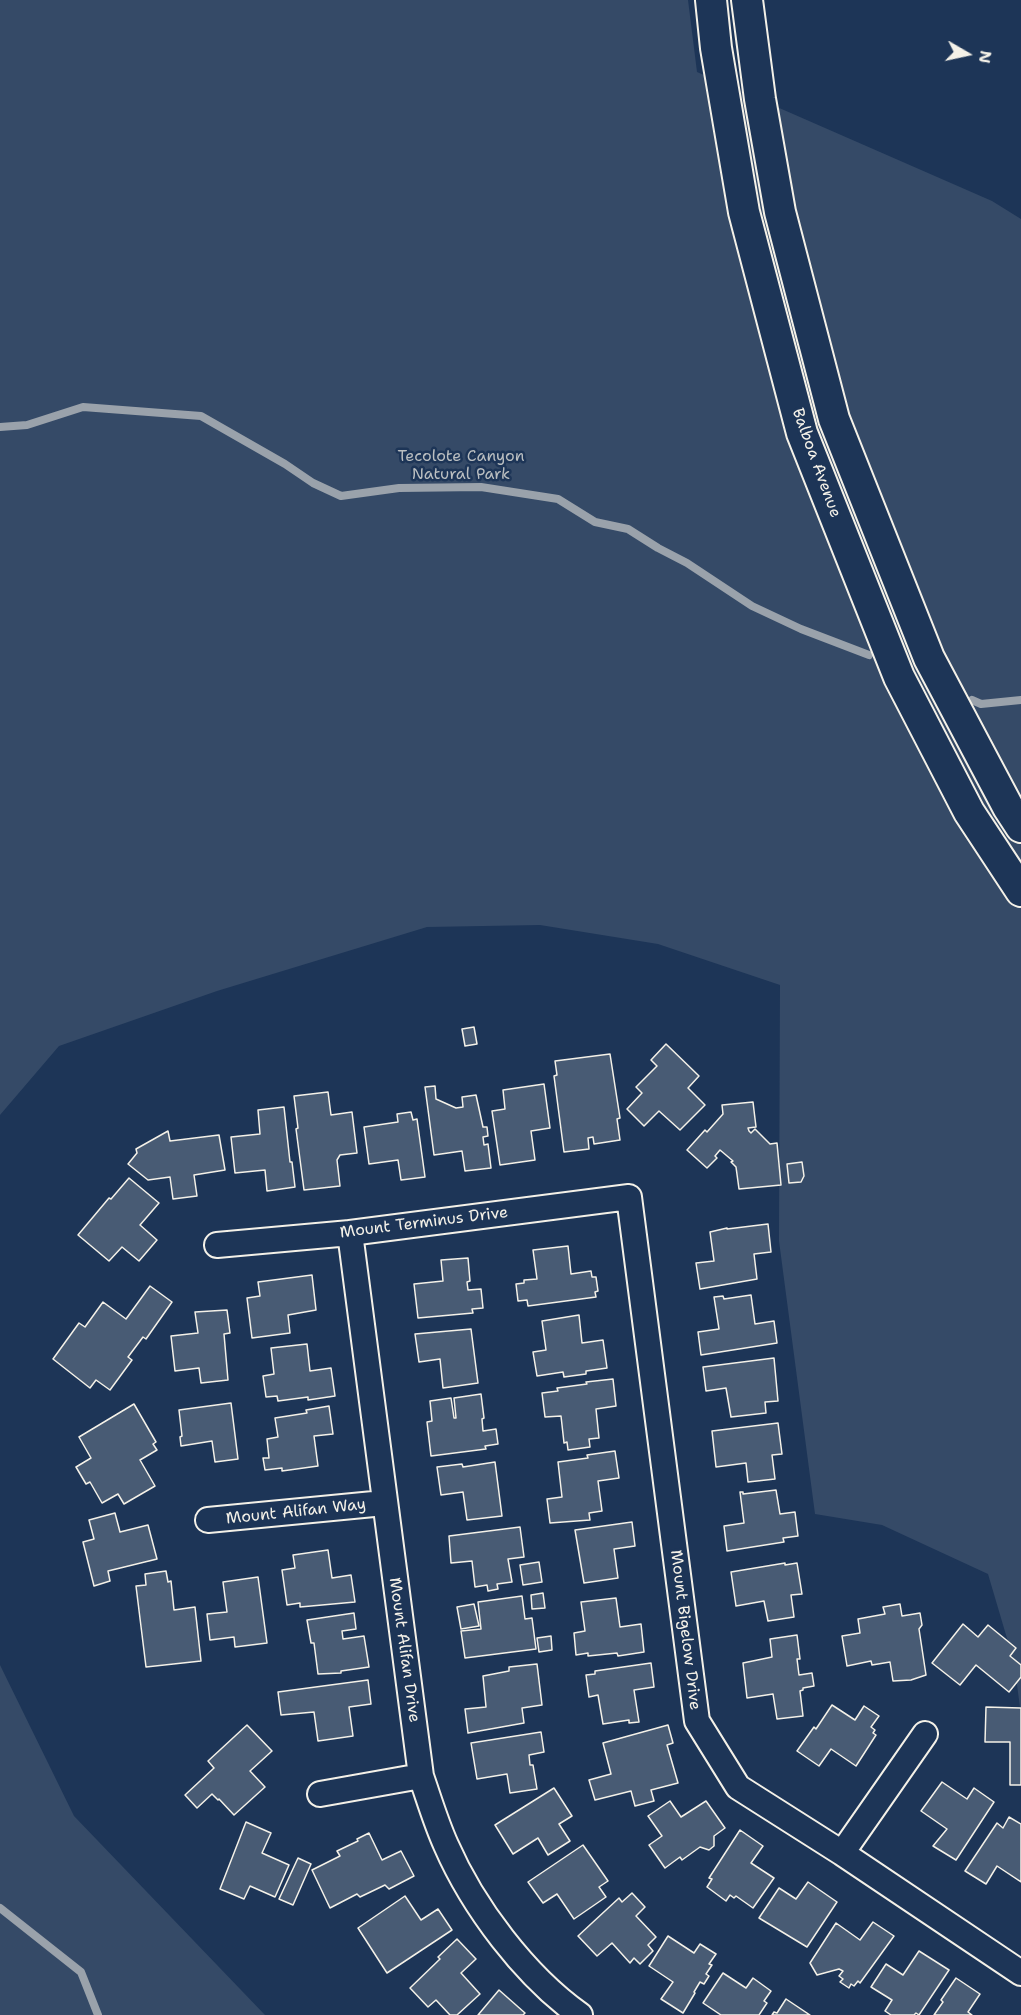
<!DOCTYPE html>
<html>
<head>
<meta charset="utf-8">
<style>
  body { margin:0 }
  #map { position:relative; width:1021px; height:2015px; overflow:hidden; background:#1d3557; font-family:"Shantell Sans",sans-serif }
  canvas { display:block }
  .north { position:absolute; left:937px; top:24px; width:60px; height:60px; -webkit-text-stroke:4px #1d3557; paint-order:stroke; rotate:99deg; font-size:16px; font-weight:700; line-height:24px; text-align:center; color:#f4f1e8 }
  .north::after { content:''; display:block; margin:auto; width:21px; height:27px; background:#f4f1e8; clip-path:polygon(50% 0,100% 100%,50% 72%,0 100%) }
</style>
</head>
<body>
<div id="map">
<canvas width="1021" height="2015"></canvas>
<div class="north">N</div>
</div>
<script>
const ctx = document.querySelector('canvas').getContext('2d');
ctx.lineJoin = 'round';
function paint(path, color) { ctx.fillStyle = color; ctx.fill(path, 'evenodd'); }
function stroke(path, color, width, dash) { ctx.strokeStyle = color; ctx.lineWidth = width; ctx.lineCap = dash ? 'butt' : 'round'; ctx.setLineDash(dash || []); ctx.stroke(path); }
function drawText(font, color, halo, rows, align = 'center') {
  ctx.font = font + ' "Shantell Sans",sans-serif'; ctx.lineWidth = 5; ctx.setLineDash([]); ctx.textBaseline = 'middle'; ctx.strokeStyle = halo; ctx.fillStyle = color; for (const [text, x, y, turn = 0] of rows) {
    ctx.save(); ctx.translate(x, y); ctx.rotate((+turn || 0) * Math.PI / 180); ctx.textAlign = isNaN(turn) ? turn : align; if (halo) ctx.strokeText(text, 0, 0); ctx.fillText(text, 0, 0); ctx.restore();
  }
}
paint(new Path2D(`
  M0 0H688L697 72 992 201 1021 219V1715L1014 1662 988 1574 882 1525 815 1514 779 1241 780 985 658 944 540 925 427 927 217 991 59 1046 0 1115Z
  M0 1665 74 1816 265 2015H0Z`), '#354a67');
stroke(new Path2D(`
  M0 427 27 425 83 407 201 416 285 464 313 483 341 496 399 488 481 487 558 499 595 522 628 529 658 548 687 563 752 606 801 629 869 655
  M972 700 981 704 1021 700
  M0 1908 81 1972 98 2015`), '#9aa2ab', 8);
const building = new Path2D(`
  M474 1027 477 1044 465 1046 462 1029Z
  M666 1044 699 1076 688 1088 705 1105 680 1130 659 1111 644 1126 627 1109 642 1093 636 1087 657 1066 651 1060Z
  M610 1054 620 1118 617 1119 620 1140 594 1144 593 1137 588 1138 589 1149 564 1152 554 1076 557 1075 555 1061Z
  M544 1084 550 1128 531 1131 535 1160 500 1165 492 1111 505 1109 503 1090Z
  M435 1086 436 1099 456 1108 463 1107 462 1097 476 1095 483 1127H487L488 1136 483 1137 484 1145 488 1144 491 1168 465 1171 462 1151 434 1155 425 1087Z
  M328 1092 331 1115 352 1112 357 1153 340 1155 337 1160 340 1186 304 1190 296 1129 298 1128 294 1096Z
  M753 1102 756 1127 748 1128 749 1131 751 1133 755 1129 770 1144 777 1143 781 1185 739 1189 736 1167 731 1162 733 1161 720 1150 715 1156 717 1158 707 1168 687 1150 705 1130 707 1132 723 1114 722 1105Z
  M284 1107 290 1162H292L295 1187 267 1191 265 1170 235 1173 231 1137 260 1134 258 1110Z
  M411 1112 413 1120 417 1119 425 1177 401 1180 398 1160 369 1164 364 1127 398 1122 397 1114Z
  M168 1131 170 1141 219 1135 225 1170 194 1175 197 1196 173 1199 170 1177 148 1180 128 1164 137 1153 136 1149Z
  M802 1162 804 1176 801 1182 789 1183 787 1164Z
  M129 1178 159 1203 140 1225 157 1240 139 1261 122 1247 109 1261 78 1235 109 1198 111 1199Z
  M768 1224 771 1252 754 1254 757 1279 700 1289 696 1263 714 1261 710 1232 727 1228V1229Z
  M568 1246 571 1274 591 1271 592 1277H596L598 1291 595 1292 596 1297 528 1306 527 1300 518 1301 516 1284 524 1283V1280L537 1279 533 1250Z
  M468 1258 470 1281 467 1282 468 1290 481 1289 483 1308 472 1309 473 1313 418 1318 414 1284 443 1281 441 1260Z
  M312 1275 316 1310 288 1315 290 1333 252 1338 247 1298 260 1296 258 1282Z
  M150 1286 172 1302 146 1339 143 1337 128 1357 132 1360 110 1390 96 1380 90 1388 53 1359 79 1323 85 1327 103 1302 126 1319Z
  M751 1295 755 1324 774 1321 777 1343 701 1355 698 1332 719 1329 714 1297 723 1296 724 1299Z
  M227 1310 230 1333 224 1334 228 1380 201 1383 199 1368 175 1371 171 1336 198 1333 195 1312Z
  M579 1315 582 1343 603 1340 607 1368 586 1371V1374L564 1377 563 1372 537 1376 533 1352 546 1350 542 1321Z
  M471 1329 478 1383 443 1388 440 1359 419 1362 415 1334Z
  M307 1344 310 1371 331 1368 335 1396 308 1400V1397L278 1401 277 1396 266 1397 263 1376 274 1374 271 1348Z
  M774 1358 778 1401 765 1402 766 1413 731 1417 726 1388 706 1391 703 1367Z
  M613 1379 616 1406 596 1409 599 1438 589 1439 590 1447 568 1450 567 1442 564 1443 561 1416 545 1417 542 1393 558 1391 557 1388 587 1384 586 1382Z
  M481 1394 484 1418 482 1419 483 1431 496 1429 498 1444 485 1446 486 1449 431 1456 427 1422 432 1421 430 1401 451 1398 454 1418H456L454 1398Z
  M231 1403 238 1459 215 1462 212 1441 181 1446 180 1437 182 1436 179 1410Z
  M134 1404 156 1442 153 1444 157 1450 140 1460 155 1486 124 1504 118 1494 102 1503 90 1482 86 1484 76 1467 91 1458 79 1437Z
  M329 1406 333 1434 314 1436 318 1466 282 1471V1468L265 1470 263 1458H269L267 1439 278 1437 275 1418 307 1413 306 1410Z
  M778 1423 782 1454 772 1455 775 1479 748 1482 746 1463 716 1467 712 1431Z
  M615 1451 619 1478 598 1481 602 1511 589 1513 590 1520 550 1523 547 1499 562 1497 558 1462 588 1458 587 1455Z
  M495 1462 502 1516 467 1520 463 1492 441 1495 437 1467 462 1464 463 1467Z
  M776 1490 780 1514 795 1512 798 1536 783 1538 784 1542 727 1551 724 1526 744 1523 740 1492H743V1494Z
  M115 1513 120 1532 148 1525 157 1559 108 1571 110 1581 94 1586 83 1542 94 1539 89 1520Z
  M632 1522 635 1546 614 1549 618 1578 584 1583 575 1530Z
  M520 1527 524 1557 508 1559 512 1582 497 1584 498 1589 488 1591 487 1585 475 1587 472 1561 451 1563 449 1536Z
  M328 1550 332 1578 351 1575 355 1602 300 1607V1603L287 1605 282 1570 295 1568 293 1555Z
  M539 1562 542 1582 523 1585 520 1565Z
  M785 1563V1565L797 1563 802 1594 791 1595 794 1617 768 1621 764 1601 736 1606 731 1572Z
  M166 1571 168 1582 171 1581 174 1610 195 1607 201 1661 146 1667 136 1586 146 1585 145 1574Z
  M258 1577 267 1643 235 1647 234 1637 210 1640 207 1614 227 1612 223 1582Z
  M543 1593 545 1608 532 1609 531 1595Z
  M522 1596 525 1619 532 1618 536 1649 465 1658 461 1631 481 1629 478 1602Z
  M616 1598 620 1627 641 1624 644 1652 618 1656 617 1653 588 1656V1653L576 1655 574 1633 585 1631 581 1602Z
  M474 1604 479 1626 461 1629 457 1607Z
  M900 1604 902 1616 920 1613 922 1625 919 1629 926 1675 911 1680 893 1681 890 1662 872 1665 871 1661 847 1666 842 1636 860 1633 858 1619 885 1614 883 1607Z
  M354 1613 356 1629 342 1631 343 1639 364 1636 369 1667 341 1671V1673L318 1674 314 1643H311L307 1620Z
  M963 1624 978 1637 988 1625 1016 1648 1010 1656 1021 1665V1677L1009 1692 976 1665 960 1685 932 1663Z
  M797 1635 800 1659H797L799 1675 812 1673 814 1686 803 1688V1690L800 1691 803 1716 777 1719 773 1694 747 1698 743 1663 772 1657 770 1639Z
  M551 1636 552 1650 539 1652 537 1638Z
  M651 1663 654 1687 634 1690 639 1722 629 1723V1720L603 1724 598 1695 589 1697 586 1675 595 1674V1671Z
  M537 1664 542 1705 522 1708 524 1723 468 1733 465 1709 486 1707 483 1676 509 1671V1667Z
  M368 1680 371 1704 349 1707 353 1736 318 1741 314 1712 281 1715 278 1692Z
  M832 1705 855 1720 864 1706 879 1716 871 1727 875 1730 873 1733 876 1735 856 1766 831 1749 819 1766 797 1751 814 1727 816 1729Z
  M986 1707 1021 1708V1785H1010V1742H985Z
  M247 1725 272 1751 250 1771 265 1787 234 1815 219 1799 218 1800 212 1794 197 1808 185 1795 214 1768 208 1761Z
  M668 1725 673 1743 667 1745 678 1783 651 1790 654 1801 635 1806 631 1791 595 1800 589 1780 611 1774 603 1743Z
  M541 1732 544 1752 529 1755 530 1765H533L537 1789 510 1793 507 1774 477 1779 471 1743Z
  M942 1782 967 1799 974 1788 994 1802 956 1860 933 1846 947 1829 921 1811Z
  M554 1788 572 1816 559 1824 570 1841 548 1855 538 1838 513 1854 495 1825Z
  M670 1801 681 1817 706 1801 725 1828 714 1836V1846L709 1850 700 1847 682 1860 680 1857 665 1868 649 1845 662 1836 648 1816Z
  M1009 1817 1021 1824V1882L997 1866 986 1884 965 1871 997 1823 1003 1828Z
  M246 1822 271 1833 262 1853 289 1865 275 1897 250 1886 244 1899 220 1889Z
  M740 1830 763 1846 751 1863 774 1878 753 1908 736 1896 734 1898 730 1895 726 1901 707 1887 712 1879 709 1878Z
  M369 1833 382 1860 401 1851 414 1876 389 1889 385 1885 360 1897 357 1894 330 1908 312 1870 340 1856 337 1851 358 1841 357 1839Z
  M583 1845 608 1881 599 1887 606 1897 574 1919 557 1894 543 1903 528 1882Z
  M298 1858 311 1864 293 1905 279 1899Z
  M808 1882 837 1902 807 1947 759 1918 779 1888 796 1899Z
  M632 1893 645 1907 636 1916 656 1937 648 1945 653 1951 640 1964 634 1958 630 1963 612 1943 597 1956 578 1936 619 1898 622 1902Z
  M405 1896 421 1920 438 1909 452 1930 387 1973 358 1928Z
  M873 1922 894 1936 860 1983 858 1981 854 1986 851 1984 849 1988 840 1982 843 1979 839 1976 843 1971 839 1969 817 1975 810 1963 836 1923 860 1940Z
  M668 1936 694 1953 700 1944 716 1954 709 1964 712 1965 706 1974 709 1976 704 1984 700 1982 694 1992 695 1993 683 2013 661 1999 673 1982 649 1966Z
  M457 1939 476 1959 461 1973 480 1994 457 2015H450L436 2000 428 2007 410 1988 440 1959 438 1957Z
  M919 1951 949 1970 919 2015 916 2013 914 2015H891L885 2011 892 2000 871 1987 886 1964 903 1975Z
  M723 1973 746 1988 753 1978 771 1991 764 2001 767 2003 759 2015H721L703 2003Z
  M956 1978 980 1994 968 2012 972 2015H934L943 2002 941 2000Z
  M499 1990 525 2013 523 2015H478Z
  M786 1999 810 2015H772L774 2012 777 2013Z`);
paint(building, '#485b74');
stroke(building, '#f4f1e8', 1.5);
const minor = new Path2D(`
  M350 1233 421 1776C429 1799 436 1823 446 1845 473 1907 525 1976 580 2015
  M217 1245 350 1233 629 1197 697 1721 738 1787 842 1853 1021 1973
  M208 1520 384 1503
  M320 1794 421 1776
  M842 1853 925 1734`);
const major = new Path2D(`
  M711 0 716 48 744 212 802 433 899 677 969 812 1021 891
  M747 0 760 99 780 212 834 419 929 658 1008 807 1021 827`);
stroke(minor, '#f4f1e8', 28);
stroke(major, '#f4f1e8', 34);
stroke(minor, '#1d3557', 24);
stroke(major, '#1d3557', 30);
drawText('16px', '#bbbfc1', '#1d3557', [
  ["Tecolote Canyon",461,457],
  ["Natural Park",461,475]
]);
drawText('16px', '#f4f1e8', '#1d3557', [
  ["Balboa Avenue",816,463,70],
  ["Mount Terminus Drive",424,1223,-7],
  ["Mount Alifan Way",296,1512,-6],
  ["Mount Bigelow Drive",685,1630,83],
  ["Mount Alifan Drive",404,1650,82]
]);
</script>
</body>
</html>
